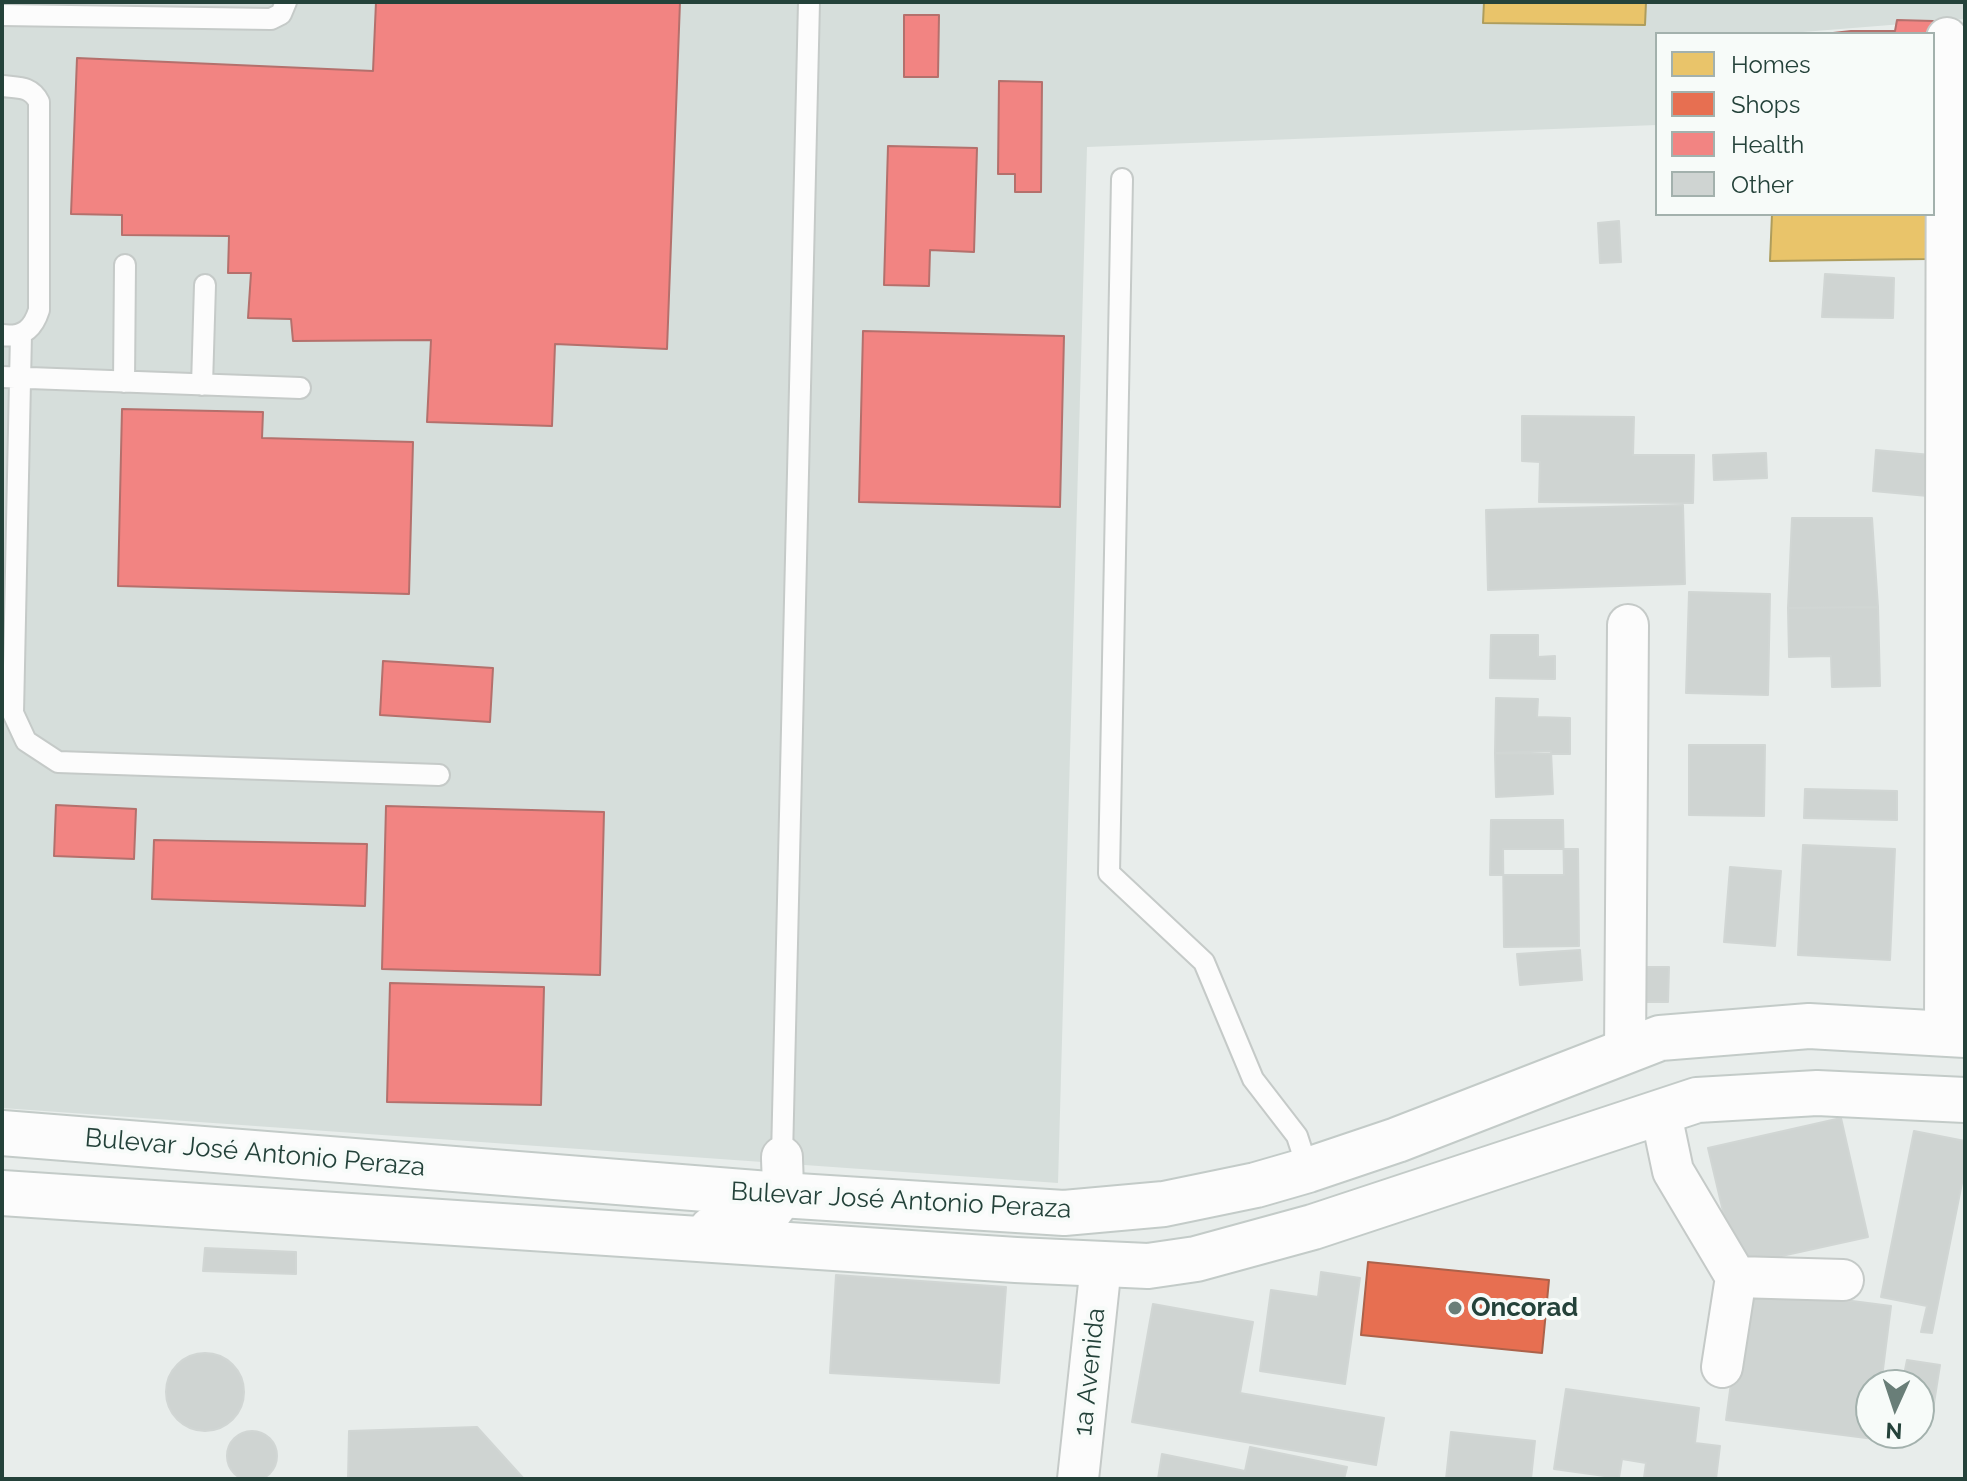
<!DOCTYPE html>
<html>
<head>
<meta charset="utf-8">
<style>
  body { margin:0 }
  #map { position:relative; width:1967px; height:1481px; overflow:hidden; background:#e8edeb; font-family:Raleway,sans-serif }
  canvas { display:block }
  .frame { position:absolute; inset:0; border:4px solid #24423a; pointer-events:none }
  .legend { position:absolute; left:1655px; top:32px; width:280px; height:184px; box-sizing:border-box; background:#f7fbf9; border:2px solid #a3b1ad; margin:0; padding:10px 14px; list-style:none; font-size:24px; color:#24423a }
  .legend li { display:flex; align-items:center; gap:16px; height:40px }
  .legend b { width:40px; border:2px solid #a3b1ad }
  .north { position:absolute; left:1855px; top:1369px; width:80px; height:80px; box-sizing:border-box; background:#f7fbf9; border:2px solid #a3b1ad; border-radius:50%; rotate:183deg; font-size:22px; font-weight:700; line-height:32px; text-align:center; color:#24423a }
  .north::after { content:''; display:block; margin:auto; width:28px; height:36px; background:#697e78; clip-path:polygon(50% 0,100% 100%,50% 72%,0 100%) }
</style>
</head>
<body>
<div id="map">
<canvas width="1967" height="1481"></canvas>
<div class="frame"></div>
<ul class="legend">
<li><b style="height:22px;background:#e9c46a"></b>Homes</li>
<li><b style="height:22px;background:#e76f51"></b>Shops</li>
<li><b style="height:22px;background:#f28482"></b>Health</li>
<li><b style="height:22px;background:#cfd4d2"></b>Other</li>
</ul>
<div class="north">N</div>
</div>
<script>
const ctx = document.querySelector('canvas').getContext('2d');
ctx.lineJoin = 'round';
function paint(path, color) { ctx.fillStyle = color; ctx.fill(path, 'evenodd'); }
function stroke(path, color, width, dash) { ctx.strokeStyle = color; ctx.lineWidth = width; ctx.lineCap = dash ? 'butt' : 'round'; ctx.setLineDash(dash || []); ctx.stroke(path); }
function drawText(font, color, halo, rows, align = 'center') {
  ctx.font = font + ' Raleway,sans-serif'; ctx.lineWidth = 8; ctx.setLineDash([]); ctx.textBaseline = 'middle'; ctx.strokeStyle = halo; ctx.fillStyle = color; for (const [text, x, y, turn = 0] of rows) {
    ctx.save(); ctx.translate(x, y); ctx.rotate((+turn || 0) * Math.PI / 180); ctx.textAlign = isNaN(turn) ? turn : align; if (halo) ctx.strokeText(text, 0, 0); ctx.fillText(text, 0, 0); ctx.restore();
  }
}
paint(new Path2D(`
  M2 2H1965V19L1778 34H1657V125L1087 147 1058 1183 2 1108Z`), '#d6dedb');
const homes = new Path2D(`
  M1484 2H1646L1645 25 1483 23Z
  M1772 214H1926L1927 259 1770 261Z`);
paint(homes, '#e9c46a');
stroke(homes, '#ae9d5c', 2);
const shops = new Path2D(`
  M1368 1262 1549 1280 1542 1353 1361 1335Z`);
paint(shops, '#e76f51');
stroke(shops, '#ac624a', 2);
const health = new Path2D(`
  M376 2H680L667 349 555 344 552 426 427 422 431 340 293 341 291 319 248 318 251 273H228L229 236 122 235V215L71 214 77 58 373 71Z
  M904 15H939L938 77H904Z
  M1897 20 1933 21 1936 58 1933 34H1824L1851 31H1895Z
  M999 81 1042 82 1041 192H1015V174H998Z
  M888 146 977 148 974 252 930 250 929 286 884 285Z
  M863 331 1064 336 1060 507 859 502Z
  M122 409 263 412 262 438 413 442 409 594 118 586Z
  M383 661 493 668 490 722 380 715Z
  M56 805 136 809 134 859 54 856Z
  M386 806 604 812 600 975 382 969Z
  M154 840 367 844 365 906 152 899Z
  M390 983 544 987 541 1105 387 1102Z`);
paint(health, '#f28482');
stroke(health, '#b4706c', 2);
const building = new Path2D(`
  M1619 221 1621 262 1600 263 1598 223Z
  M1825 274 1894 278 1893 318 1822 317Z
  M1522 416 1634 417 1633 455H1694L1693 503 1539 502 1540 462 1522 461Z
  M1876 450 1931 455 1928 496 1873 491Z
  M1766 453 1767 478 1714 480 1713 455Z
  M1683 505 1685 584 1488 590 1486 510Z
  M1792 518H1872L1878 607 1788 608Z
  M1689 592 1770 594 1768 695 1686 693Z
  M1878 607 1880 686 1832 687 1831 656 1789 657 1788 608Z
  M1491 635H1538V657L1555 656V679L1490 678Z
  M1496 698 1538 699 1537 717 1570 718V754L1495 753Z
  M1689 745H1765L1764 816 1689 815Z
  M1551 751 1553 794 1496 797 1495 753Z
  M1805 789 1897 791V820L1804 818Z
  M1491 820H1563L1564 875H1490Z
  M1803 845 1895 849 1890 960 1798 955Z
  M1503 849H1578L1579 946 1504 947Z
  M1730 867 1781 871 1775 946 1724 942Z
  M1580 950 1582 980 1520 985 1517 954Z
  M1645 967H1669L1668 1002H1644Z
  M1841 1118 1868 1237 1736 1266 1708 1148Z
  M1914 1131 1965 1141V1168L1932 1333 1921 1332 1927 1306 1881 1297Z
  M205 1248 296 1252V1274L203 1271Z
  M1321 1272 1360 1278 1345 1384 1260 1371 1271 1290 1318 1297Z
  M836 1275 1006 1287 999 1383 830 1373Z
  M1744 1287 1891 1306 1881 1385H1871V1433H1875L1874 1439 1726 1420Z
  M1153 1304 1253 1322 1240 1393 1384 1418 1376 1465 1132 1422Z
  M166 1392a39 39 0 1 1 78 0a39 39 0 1 1-78 0Z
  M1907 1360 1940 1365 1932 1416 1919 1413V1385H1902Z
  M1566 1389 1699 1408 1695 1443 1720 1446 1716 1479 1644 1478 1646 1463 1622 1459 1619 1478 1554 1469Z
  M477 1427 524 1479H348L349 1431Z
  M227 1456a25 25 0 1 1 50 0a25 25 0 1 1-50 0Z
  M1451 1432 1535 1441 1531 1479H1446Z
  M1250 1447 1347 1467 1344 1479H1158L1162 1454 1245 1471Z`);
paint(building, '#cfd4d2');
stroke(building, '#d1d6d4', 2);
const lane = new Path2D(`
  M2 15 271 19 281 14 286 2
  M2 86C19 88 31 86 39 102V310C33 329 23 338 2 335
  M1122 179 1109 873 1204 962 1253 1079 1297 1136 1308 1170
  M21 334 13 713 26 741 58 762 439 775
  M2 377 300 388
  M124 382 125 265
  M202 385 205 285
  M782 1157 809 2`);
const street = new Path2D(`
  M1945 1034 1947 38
  M1625 1052 1628 625
  M1661 1114 1673 1171 1736 1277 1843 1280
  M710 1228C738 1228 769 1227 781 1196 784 1185 782 1168 782 1157
  M1722 1367 1736 1277
  M1078 1479 1101 1265`);
const secondary = new Path2D(`
  M2 1133 781 1195 1064 1213 1164 1204 1256 1185 1308 1170 1397 1140 1660 1038 1809 1026 1965 1035
  M2 1193 1016 1260 1148 1266 1196 1259 1313 1227 1697 1100 1817 1093 1965 1100`);
stroke(lane, '#c5cac8', 24);
stroke(street, '#c5cac8', 44);
stroke(secondary, '#c3cbc8', 48);
stroke(lane, '#fcfcfc', 20);
stroke(street, '#fcfcfc', 40);
stroke(secondary, '#fcfcfc', 44);
for (const [x, y, r, color] of [
  [1455,1308,8,"#697e78"]
]) { const dot = new Path2D(); dot.arc(x, y, r, 0, 2 * Math.PI); ctx.fillStyle = color; ctx.fill(dot); stroke(dot, '#f7fbf9', 3); }
drawText('26px', '#24423a', '#f7fbf9', [
  ["Bulevar José Antonio Peraza",255,1153,5],
  ["Bulevar José Antonio Peraza",901,1201,3],
  ["1a Avenida",1090,1372,-84]
]);
drawText('bold 26px', '#24423a', '#f7fbf9', [
  ["Oncorad",1471,1308]
], 'left');
</script>
</body>
</html>
